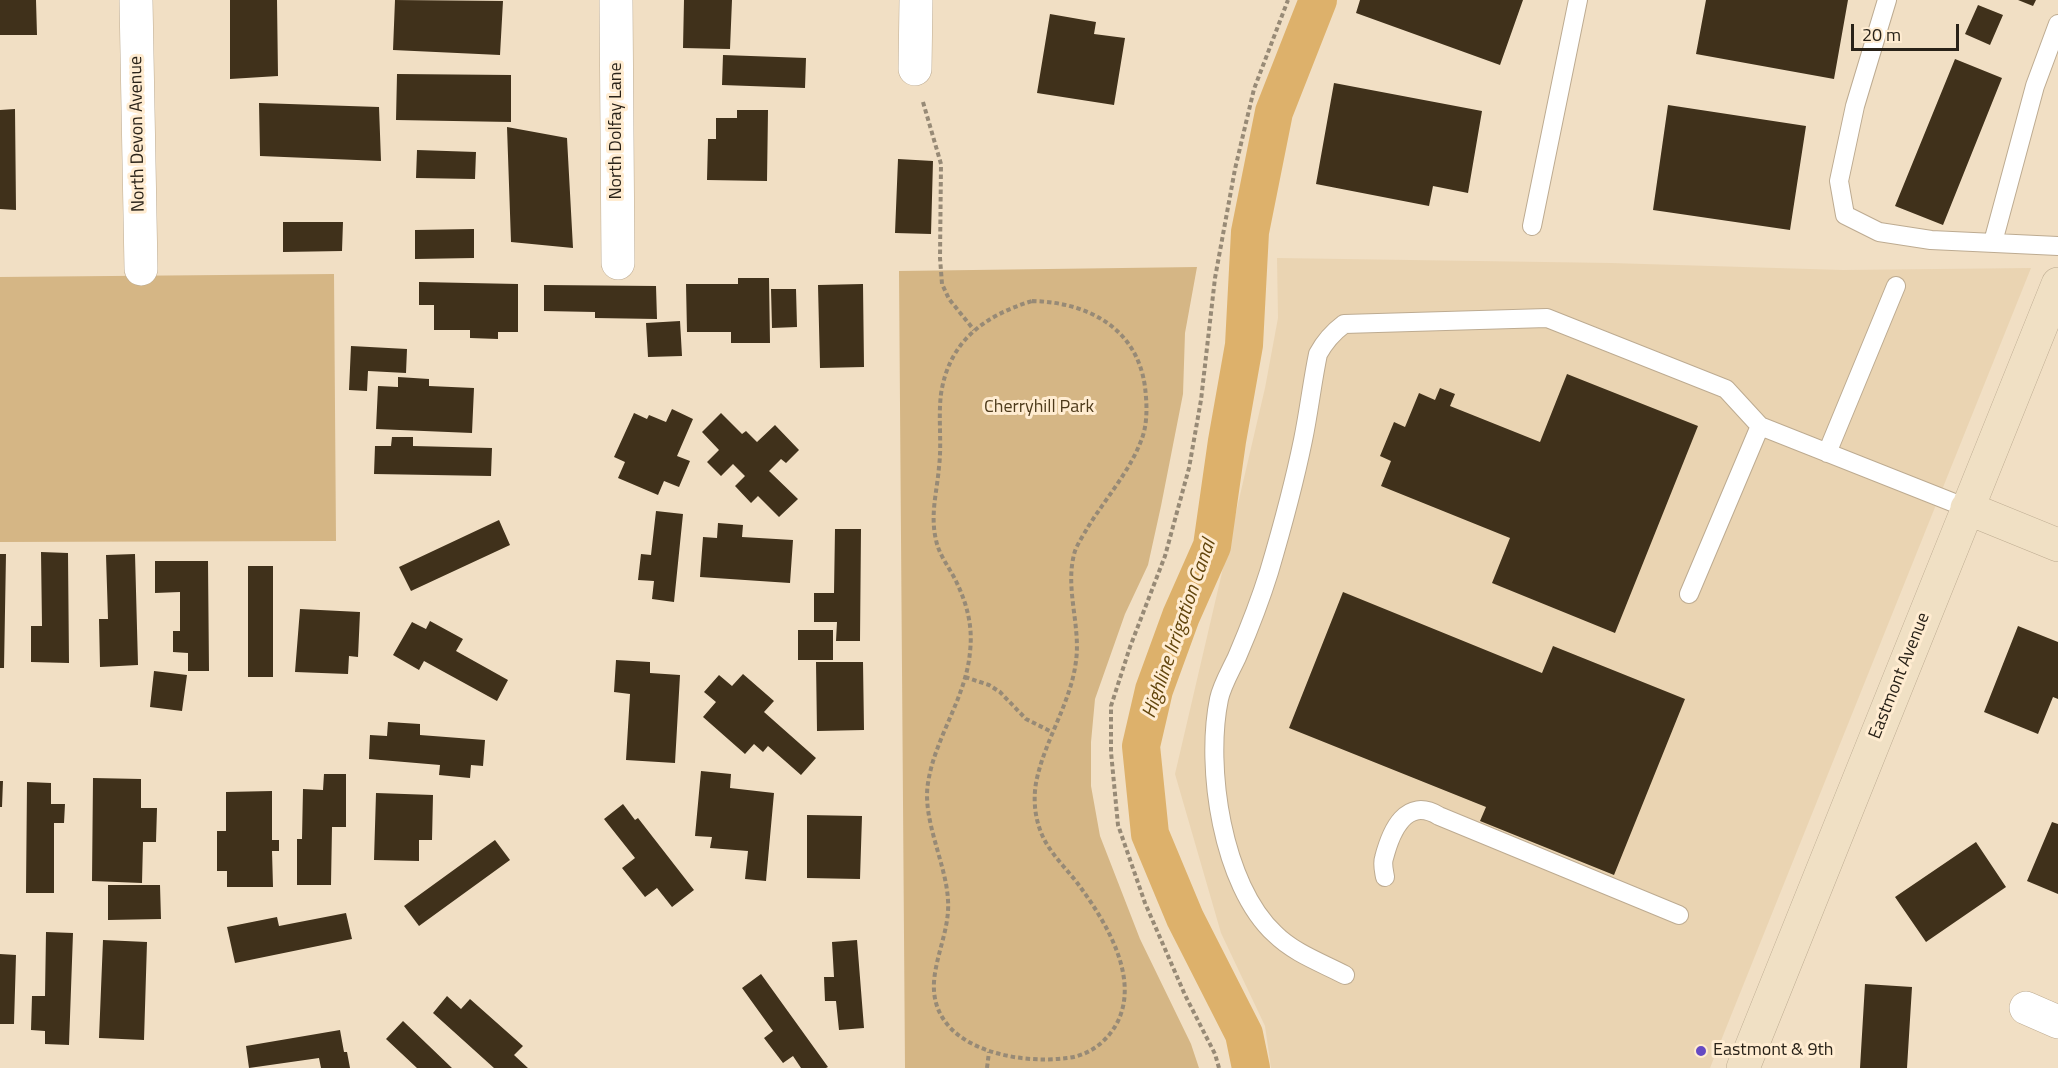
<!DOCTYPE html>
<html>
<head>
<meta charset="utf-8">
<style>
  body { margin:0 }
  #map { position:relative; width:2058px; height:1068px; overflow:hidden; background:#f1dfc4; font-family:"Titillium Web",sans-serif }
  canvas { display:block }
  .scale { position:absolute; left:1851px; top:24px; width:108px; height:27px; box-sizing:border-box; border:3px solid #292218; border-top:0; padding-left:8px; font-size:18px; line-height:21px; white-space:nowrap; color:#292218; -webkit-text-stroke:4px #ffecd1; paint-order:stroke }
</style>
</head>
<body>
<div id="map">
<canvas width="2058" height="1068"></canvas>
<div class="scale">20 m</div>
</div>
<script>
const ctx = document.querySelector('canvas').getContext('2d');
ctx.lineJoin = 'round';
function paint(path, color) { ctx.fillStyle = color; ctx.fill(path, 'evenodd'); }
function stroke(path, color, width, dash) { ctx.strokeStyle = color; ctx.lineWidth = width; ctx.lineCap = dash ? 'butt' : 'round'; ctx.setLineDash(dash || []); ctx.stroke(path); }
function drawText(font, color, halo, rows, align = 'center') {
  ctx.font = font + ' "Titillium Web",sans-serif'; ctx.lineWidth = 6; ctx.setLineDash([]); ctx.textBaseline = 'middle'; ctx.strokeStyle = halo; ctx.fillStyle = color; for (const [text, x, y, turn = 0] of rows) {
    ctx.save(); ctx.translate(x, y); ctx.rotate((+turn || 0) * Math.PI / 180); ctx.textAlign = isNaN(turn) ? turn : align; if (halo) ctx.strokeText(text, 0, 0); ctx.fillText(text, 0, 0); ctx.restore();
  }
}
paint(new Path2D(`
  M1277 258 1611 263 1843 270 2031 268 1710 1068H1271L1265 1026 1221 933 1175 774 1265 388 1278 318Z`), '#ead4b2');
paint(new Path2D(`
  M1197 267 1185 333 1183 394 1161 506 1148 565 1125 614 1095 699 1091 742V786L1100 836 1140 939 1191 1044 1199 1068H905L899 271Z
  M334 274 336 541 0 542V277Z`), '#d5b685');
stroke(new Path2D(`
  M1251 1068 1244 1034 1185 918 1150 834 1141 746 1154 690 1181 616 1212 546 1227 441 1244 345 1250 232 1274 112 1318 0`), '#ddb16b', 38);
paint(new Path2D(`
  M0 0H36L37 35H0Z
  M230 0H277L278 76 230 79Z
  M395 0 503 1 500 55 393 50Z
  M684 0H732L730 49 683 48Z
  M1360 0H1523L1500 65 1356 13Z
  M1706 0H1848L1834 79 1696 54Z
  M2018 0H2036L2033 6Z
  M1978 5 2003 15 1990 45 1965 34Z
  M1050 14 1096 22 1094 34 1125 38 1114 105 1037 93Z
  M723 55 806 58 805 88 722 85Z
  M1955 59 2002 78 1943 225 1895 206Z
  M397 74 511 75V122L396 120Z
  M1334 83 1482 111 1468 193 1433 186 1429 206 1316 184Z
  M259 103 379 107 381 161 260 156Z
  M1668 105 1806 126 1790 230 1653 210Z
  M15 109 16 210 0 209V110Z
  M737 110H768L767 181 707 180 708 139H716V118H737Z
  M507 127 567 138 573 248 511 242Z
  M417 150 476 152 475 179 416 178Z
  M898 159 933 161 931 234 895 233Z
  M283 222H343L342 251 283 252Z
  M474 229V258L415 259V230Z
  M738 278H769L770 343H731V332H687L686 284H738Z
  M419 282 518 284V332H498V339L470 338V330H434V305H419Z
  M863 284 864 367 820 368 818 285Z
  M544 285 656 286 657 319 595 318V312L544 311Z
  M771 289H796L797 327 772 328Z
  M680 321 682 356 648 357 646 323Z
  M351 346 407 349 406 373 368 371 367 391 349 390Z
  M1567 374 1698 426 1615 633 1492 583 1510 538 1381 486 1391 461 1380 456 1394 422 1405 427 1419 393 1435 400 1440 388 1455 394 1450 406 1540 442Z
  M398 377 429 379V386L474 388 472 433 376 429 378 386 398 387Z
  M672 409 693 419 677 456 690 461 679 487 664 481 658 495 618 478 625 462 614 457 634 413 647 419 649 415 666 422Z
  M721 413 742 434 746 431 757 442 775 425 799 450 786 463 781 459 769 471 798 499 779 517 758 496 751 503 735 486 745 476 733 464 721 476 707 462 719 450 702 432Z
  M392 437H413V446L492 448 491 476 374 474 375 446H391Z
  M656 511 683 514 674 602 652 599 654 581 638 580 641 554 651 555Z
  M499 520 510 545 411 591 399 567Z
  M718 523 743 525 742 537 793 540 790 583 700 577 703 537 717 538Z
  M835 529H861L860 641H836L837 622H814V593H834Z
  M41 552 68 553 69 663 31 662V626H42Z
  M0 554H6L4 668H0Z
  M135 554 138 665 100 667 99 619H108L106 555Z
  M155 561H208L209 671H188V653L173 652V631H180V592L155 593Z
  M248 566H273V677H248Z
  M1343 592 1542 673 1553 646 1685 699 1614 875 1480 821 1486 807 1289 728Z
  M300 609 360 612 358 657 349 656 348 674 295 672Z
  M430 621 463 639 456 651 508 680 497 701 424 661 419 670 393 655 412 622 426 629Z
  M2018 626 2058 642V699L2053 697 2038 734 1984 712Z
  M798 630H833V660H798Z
  M616 660 650 662V673L680 675 675 763 626 760 630 694 614 692Z
  M816 662H863L864 730 817 731Z
  M154 671 187 675 182 711 150 707Z
  M743 674 774 701 764 712 816 758 801 775 768 746 763 752 754 744 745 754 703 717 716 702 704 692 719 675 732 686Z
  M388 722 420 724V735L485 740 483 766 471 765 470 778 439 775 440 765 369 759 370 735 387 736Z
  M701 771 731 774 730 788 774 793 766 881 745 879 748 851 710 848 712 837 695 836Z
  M324 774H346V827H332L331 885H297V839H302L303 789 323 790Z
  M93 778 141 779V808H157L156 842H143L142 883 92 881Z
  M0 781H3L2 807H0Z
  M27 782 51 783V804H65L64 823H54V893H26Z
  M272 791V840H279V851H272L273 887H227V871H217V831H226V792Z
  M376 793 433 795 432 840H419V861L374 860Z
  M623 804 635 820 638 818 694 890 672 907 657 888 645 897 622 868 635 858 604 819Z
  M807 815 862 816 860 879 807 878Z
  M2052 822 2058 824V894L2027 881Z
  M495 840 510 860 419 926 404 906Z
  M1976 842 2006 887 1926 942 1895 897Z
  M108 885H160L161 919 108 920Z
  M346 913 352 939 235 963 227 927 277 917 279 926Z
  M46 932 73 933 69 1045 45 1044V1031L31 1030 32 996H45Z
  M103 940 147 942 144 1040 99 1038Z
  M857 940 864 1028 839 1030 836 1001H825L824 977H834L832 942Z
  M0 954 16 955 14 1024H0Z
  M761 974 828 1067 826 1068H801L793 1056 783 1063 764 1038 773 1031 742 988Z
  M1865 984 1912 987 1907 1068H1860Z
  M447 996 461 1009 470 999 523 1046 514 1055 528 1068H494L433 1013Z
  M403 1021 452 1068H417L386 1039Z
  M340 1030 344 1052H347L350 1068H321L319 1058 249 1068 246 1046Z`), '#40311b');
const lane = new Path2D(`
  M1887 0 1855 106 1839 181 1845 215 1879 232 1931 240 2058 246
  M1532 226 1578 0
  M1993 242 2035 86 2058 24
  M1827 453 1896 286
  M1689 594 1760 426
  M1385 877C1384 871 1382 864 1384 858 1391 831 1406 796 1439 816L1679 915
  M1345 975C1322 963 1294 953 1275 934 1222 885 1205 767 1219 699 1222 685 1231 670 1237 657 1249 629 1260 601 1269 572 1282 528 1294 484 1303 440 1309 411 1312 383 1318 354 1325 341 1332 333 1344 324L1547 318 1726 389 1760 426 1967 508`);
const street = new Path2D(`
  M136 0 141 269
  M616 0 618 263
  M915 69 916 0
  M2026 1008 2058 1022`);
const secondary = new Path2D(`
  M1967 508 2058 545
  M1743 1068 2058 284`);
stroke(lane, '#bdab91', 20);
stroke(street, '#bdab91', 34);
stroke(secondary, '#bdab91', 34);
stroke(new Path2D(`
  M923 102 941 164 940 258 942 284 949 299 974 330
  M1032 301C1086 302 1137 327 1145 387 1147 404 1148 424 1141 441 1129 472 1106 498 1088 527 1084 534 1078 543 1075 551 1064 587 1081 625 1076 661 1071 703 1044 741 1036 783 1033 801 1035 820 1043 837 1052 856 1069 871 1081 888 1107 924 1140 979 1117 1023 1107 1042 1088 1056 1067 1058 1016 1065 930 1048 934 982 936 954 950 928 948 900 946 863 922 820 928 783 935 737 966 698 970 652 973 626 967 604 956 581 949 567 939 555 936 540 930 514 937 492 939 467 942 443 938 418 941 394 949 341 984 316 1032 301Z
  M965 677 989 685 1000 692 1026 719 1052 732
  M987 1068 989 1052
  M1219 1068 1215 1054 1185 995 1145 903 1118 825 1111 752V706L1130 647 1165 556 1189 468 1201 400 1215 278 1235 169 1254 89 1288 0`), '#978a76', 4, [4.5, 3]);
stroke(lane, '#fff', 18);
stroke(street, '#fff', 33);
stroke(secondary, '#f0e0c4', 33);
for (const [x, y, r, color] of [
  [1701,1051,6,"#654ac3"]
]) { const dot = new Path2D(); dot.arc(x, y, r, 0, 2 * Math.PI); ctx.fillStyle = color; ctx.fill(dot); stroke(dot, '#ffecd1', 2); }
drawText('18px', '#292218', '#ffecd1', [
  ["North Dolfay Lane",617,131,-90],
  ["North Devon Avenue",138,134,-91],
  ["Eastmont Avenue",1900,676,-68]
]);
drawText('18px', '#4d3a1b', '#ffecd1', [
  ["Cherryhill Park",1039,408]
]);
drawText('18px', '#292218', '#ffecd1', [
  ["Eastmont & 9th",1713,1051]
], 'left');
drawText('italic 20px', '#63460d', '#ffecd1', [
  ["Highline Irrigation Canal",1180,629,-71]
]);
</script>
</body>
</html>
